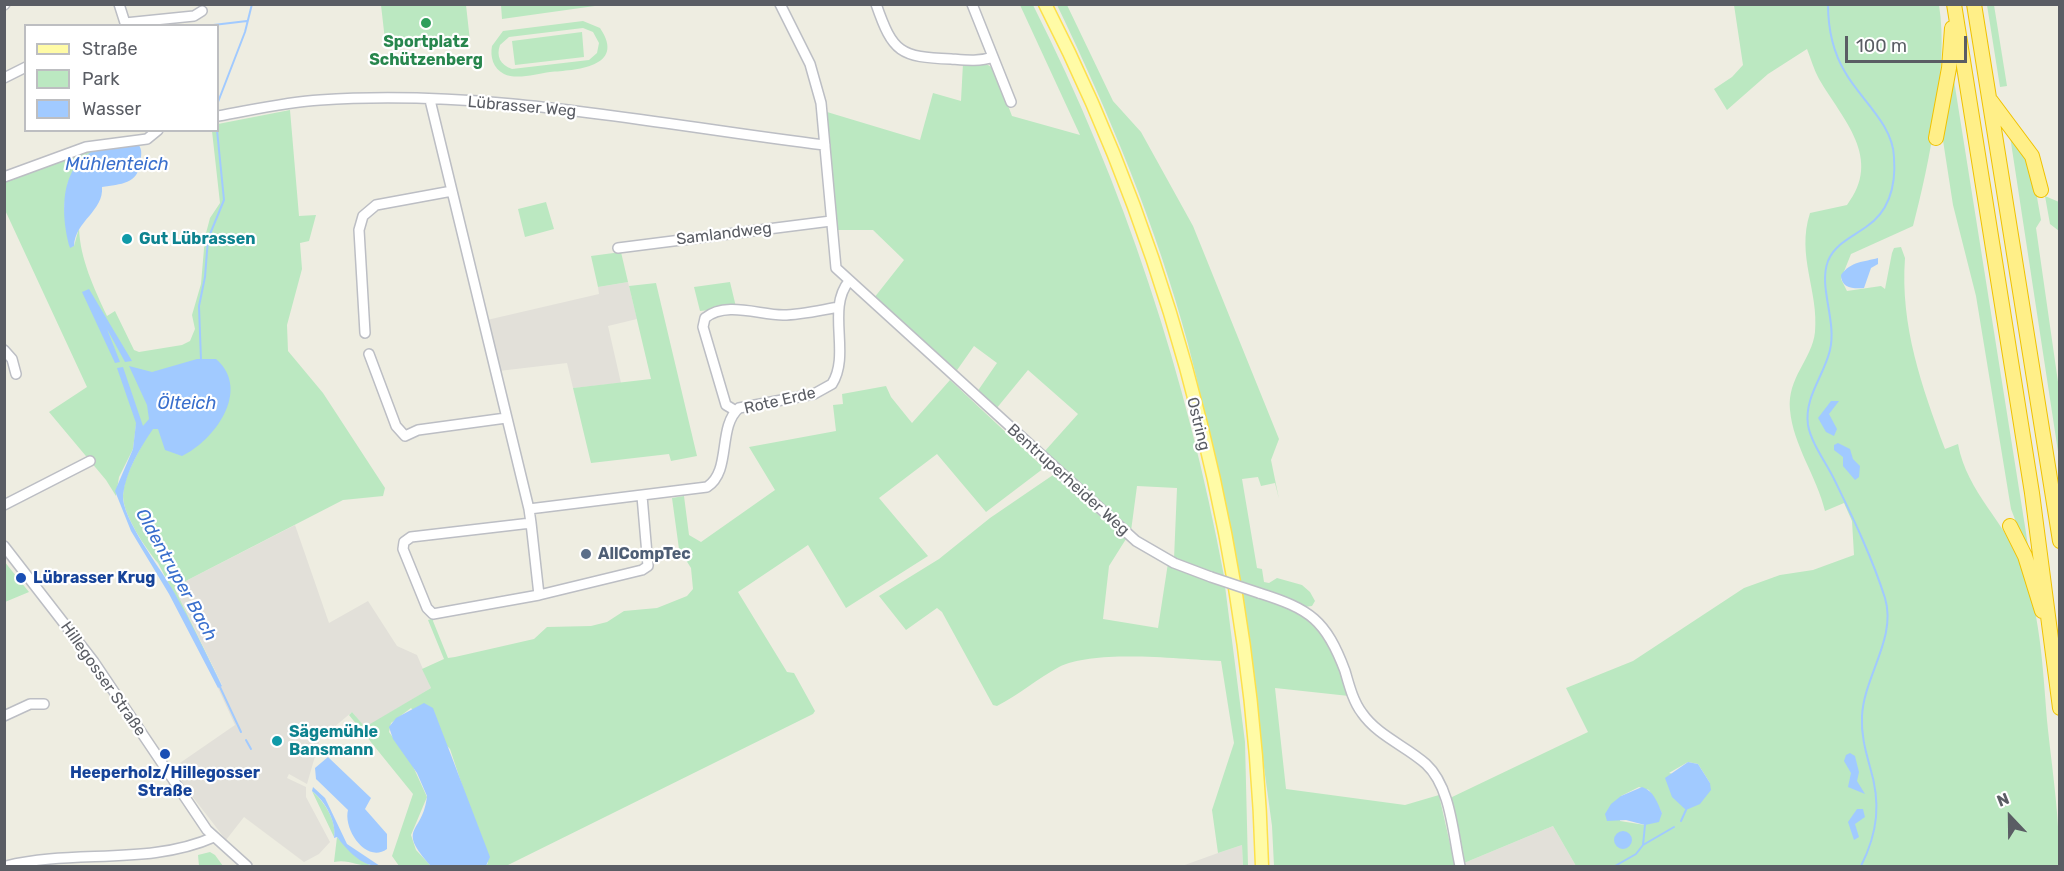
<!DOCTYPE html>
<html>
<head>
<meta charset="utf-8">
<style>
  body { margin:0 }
  #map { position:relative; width:2064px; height:871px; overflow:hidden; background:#eeede1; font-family:Rubik,sans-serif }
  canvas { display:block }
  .frame { position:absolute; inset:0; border:6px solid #5a5d64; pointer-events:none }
  .legend { position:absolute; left:24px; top:24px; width:195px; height:108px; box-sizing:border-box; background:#fff; border:2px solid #bdbec1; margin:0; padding:8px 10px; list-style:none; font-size:18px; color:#5a5d64 }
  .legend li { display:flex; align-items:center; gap:12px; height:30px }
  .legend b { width:30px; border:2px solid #bdbec1 }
  .north { position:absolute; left:1980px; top:787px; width:60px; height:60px; -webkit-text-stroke:4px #fff; paint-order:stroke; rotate:338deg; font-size:16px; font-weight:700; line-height:24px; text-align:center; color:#5a5d64 }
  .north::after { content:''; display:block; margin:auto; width:21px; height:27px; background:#5a5d64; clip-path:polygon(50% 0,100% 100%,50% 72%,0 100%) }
  .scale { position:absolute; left:1845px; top:36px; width:122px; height:27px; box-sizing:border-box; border:3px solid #5a5d64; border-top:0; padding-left:8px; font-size:18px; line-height:21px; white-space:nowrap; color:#5a5d64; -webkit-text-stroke:4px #fff; paint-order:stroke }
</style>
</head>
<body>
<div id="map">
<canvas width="2064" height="871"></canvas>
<div class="frame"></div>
<ul class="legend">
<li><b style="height:8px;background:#fffba6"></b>Straße</li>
<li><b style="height:16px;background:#bbe8c1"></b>Park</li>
<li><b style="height:16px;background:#a1caff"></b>Wasser</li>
</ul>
<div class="north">N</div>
<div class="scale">100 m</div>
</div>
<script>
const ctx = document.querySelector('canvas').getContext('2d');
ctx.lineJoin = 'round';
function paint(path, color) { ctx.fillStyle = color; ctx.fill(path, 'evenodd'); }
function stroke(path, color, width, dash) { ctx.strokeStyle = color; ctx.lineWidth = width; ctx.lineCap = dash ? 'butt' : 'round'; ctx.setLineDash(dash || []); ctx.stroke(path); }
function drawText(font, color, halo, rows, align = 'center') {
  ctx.font = font + ' Rubik,sans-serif'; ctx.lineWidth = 4.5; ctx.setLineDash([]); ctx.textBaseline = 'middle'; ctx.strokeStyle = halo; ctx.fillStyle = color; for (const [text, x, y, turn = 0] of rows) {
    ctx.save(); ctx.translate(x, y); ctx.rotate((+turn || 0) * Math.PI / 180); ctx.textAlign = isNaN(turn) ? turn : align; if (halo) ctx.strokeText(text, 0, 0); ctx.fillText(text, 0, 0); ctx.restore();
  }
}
paint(new Path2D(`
  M628 282 637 319 608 326 621 383 573 388 567 363 499 371 487 320 599 294 598 287Z
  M295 525 329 623 368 601 397 646 417 655 431 688 365 728 352 712 320 739 307 784 289 774 287 778 306 787V797L330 842 319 854 304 862 244 817 226 840 182 783 181 771 177 765 235 725 218 688 222 685 174 587Z
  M1553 826 1576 866H1464V863Z
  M1242 845 1243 866H1182L1218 853Z`), '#e2e0d9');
paint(new Path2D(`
  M609 4 502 19 501 5V4Z
  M381 5H466L470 41 386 49Z
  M1020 5H1033C1124 185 1187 377 1224 576L1201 570 1174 559 1177 488 1137 486 1131 531 1044 452 1078 414 1028 370 996 409 977 392 997 363 974 346 955 373 874 298 904 260 873 230H836L827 112 920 140 933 93 961 101 963 63 988 65 994 69 1012 116 1080 135Z
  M1057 5H1067L1113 101 1141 132 1193 226 1279 439 1271 460 1279 499 1275 483 1261 486 1258 477 1242 479 1257 568 1262 569 1264 582 1269 583 1277 578 1302 585 1310 592 1315 601 1312 606 1304 607 1238 581C1223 502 1208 422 1188 344 1157 228 1109 113 1057 5Z
  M1734 5H1939C1949 66 1929 166 1913 226L1851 254 1841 279 1847 291 1881 286 1885 289 1892 253 1894 248 1901 247 1905 258C1900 326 1922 387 1945 449L1958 444C1967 493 2006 522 2023 568 2042 619 2043 677 2048 730 2053 776 2060 821 2059 866H1576L1553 826 1464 863 1450 798 1588 732 1566 688 1633 661 1744 588 1780 575 1813 570 1854 555 1852 521 1844 503 1825 511C1817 477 1793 445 1790 410 1787 377 1812 360 1815 332 1819 291 1796 256 1810 213L1847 205C1883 158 1843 120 1819 79 1814 70 1811 59 1807 49L1768 74 1727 110 1714 89 1732 77 1743 65ZM1688 762 1698 764 1710 783 1669 773ZM1639 787 1649 790 1662 813 1645 825 1620 821 1621 796Z
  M1987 5H1994L2007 86 2000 87Z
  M583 21 600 28C627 68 574 70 550 72 537 74 516 80 504 74 493 68 490 57 492 46L503 31ZM583 28 593 32 599 43 597 53 589 60 512 69C500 65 496 56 500 45L509 37Z
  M582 32 584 57 515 65 512 41Z
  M1952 68 2030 558 2011 509 1976 296 1953 205 1942 134Z
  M290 110 299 216 316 215 309 241 300 243 302 269 287 325 288 351 323 393 385 488 383 496 343 500 174 587 222 686 158 563C146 549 123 515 123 496 123 478 135 459 143 443L136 425 133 449 119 477 116 496 106 480 49 412 87 387 5 210 4 183 82 152 100 149 68 182 64 207 70 247 74 246 79 228C80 259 94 288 107 316L115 311 134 350 139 352 182 345 190 341 195 329 192 315 201 284 205 237 210 218 220 203 212 131 218 130V124Z
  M2010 136 2028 158 2032 169 2041 220 2036 228 2059 389V458Z
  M2045 196 2059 202V231L2050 224Z
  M546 202 554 229 525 237 518 209Z
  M621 252 628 282 598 287 591 256Z
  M730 282 736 307 700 311 694 287Z
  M656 283 697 456 671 461 669 454 591 463 573 388 651 379 629 286Z
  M950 380 1044 468 986 512 937 454 879 498 928 556 846 608 808 545 738 592 787 672 794 673 815 711 813 714 506 866H486L488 863 450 749 411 708 391 723 389 732 411 762 427 797 411 835 416 850 431 866H399L392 856 413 794 349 715 352 712 365 727 431 688 422 669 444 659 428 620 434 618 433 621 448 658 455 657 534 639 547 627 591 626 607 622 624 611 657 608 687 596 693 589 691 568 679 549 672 498 684 496 689 535 701 542 775 490 749 447 836 431 833 405 843 404 842 394 886 386 891 397 912 423Z
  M1053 475 1126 539 1109 566 1103 619 1158 628 1168 563 1225 586 1245 742 1248 866H1243L1242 845 1218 853 1212 810 1234 743 1221 661C1180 659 1094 649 1059 667 1038 678 1019 695 997 706L993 705 942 612 937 608 906 630 879 596 939 559 990 518Z
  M4 561 29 592 5 602H4Z
  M1240 591C1276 601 1313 611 1332 647 1340 661 1344 680 1349 696L1275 688 1286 789 1405 805 1439 795 1455 866H1274L1272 826Z
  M312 791C324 801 337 821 334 837Z
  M337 837 353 854 371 866C357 866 348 859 334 862Z
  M210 852 215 855 223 866H199L198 855Z`), '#bbe8c1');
paint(new Path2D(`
  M138 144C143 150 141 156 140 163 138 184 121 184 102 187 104 211 75 221 74 246L70 248C60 213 59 161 101 148 112 145 126 146 138 144Z
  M1878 258V264L1871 268 1864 288C1853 289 1841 288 1841 275 1851 261 1864 262 1878 258Z
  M89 289 132 361 125 362 107 329 120 362 115 363 82 292Z
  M197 359H216C252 390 214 441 182 456L165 450 158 429H153C140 448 126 471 123 495 121 518 162 570 174 592 191 622 206 654 222 686L218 688 169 594 131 531 115 491 133 449 136 423 117 368 123 367 143 426 149 419 147 405 129 366 152 372Z
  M1831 401H1839L1829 414 1837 429 1834 436 1826 432 1818 418Z
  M1838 443 1850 449 1853 459 1860 466 1859 477 1855 480 1843 466V457L1834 450V445Z
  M424 703 433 708 490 857 486 866H431C395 826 423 835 427 796L417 773 393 739 389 727 396 718Z
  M1850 753 1855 756 1859 772 1857 781 1865 794 1848 787 1851 773 1844 761 1846 755Z
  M328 757 371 798 365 809 387 834V849C366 864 343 829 348 810L316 779 315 768Z
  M1688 762 1698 764 1710 783 1711 790 1700 804 1686 810 1672 797 1665 778Z
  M313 787 325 798 347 844 380 866C362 867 348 851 337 837L334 838C337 822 325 801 312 791Z
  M1642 787C1654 791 1657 802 1662 813L1659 822 1645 825 1626 820 1607 821 1605 814 1611 804 1621 796Z
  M1857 809H1863L1865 817 1855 824 1859 837 1854 840 1848 822Z
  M1614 840a9 9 0 1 1 18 0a9 9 0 1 1-18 0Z`), '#a1caff');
stroke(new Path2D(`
  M1828 4C1828 28 1833 52 1845 72 1860 99 1893 124 1894 157 1896 184 1890 211 1866 227 1852 237 1835 244 1828 261 1818 287 1837 320 1830 350 1824 376 1804 397 1808 425 1811 443 1827 464 1835 481 1853 518 1872 557 1885 598 1897 638 1864 676 1862 716 1861 734 1865 749 1870 767 1881 803 1878 832 1861 866
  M205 26 247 21
  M218 102 245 32 252 4
  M201 360 199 306 205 277 208 239 224 200 217 130
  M219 685 241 732
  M246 740 251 749
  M1681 821 1686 810
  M1643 845 1645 825
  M1615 866 1636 854 1643 845 1674 827`), '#a1caff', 2);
const minor = new Path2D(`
  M119 4 126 26
  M780 4 810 64 821 103 836 268 1136 541 1174 563 1211 577
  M876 4C893 53 900 57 951 59 964 60 979 62 993 57
  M972 4 1011 102
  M4 5 5 4
  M125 23 194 16 202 11
  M4 78 26 67
  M430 100 529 509
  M218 116C252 110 286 102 320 100 489 88 659 125 825 145
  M4 177 86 147 147 139 158 130
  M618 248 831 221
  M365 333 359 230 363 216 376 205 452 191
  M4 350 12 359 16 374
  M369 354 396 426 405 436 418 430 506 418
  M736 411 726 405 703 327 705 318C726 301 759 315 783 315 801 315 821 310 839 307
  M642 496 648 566 642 570 539 595 433 614 427 608 403 549 404 542 411 537 531 523 529 509 707 487C732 471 717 427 739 408L814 394 832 384C851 354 826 309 849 281
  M4 505 90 461
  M531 523 539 595
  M4 546 94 662 207 830 247 866
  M1259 593C1310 609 1326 620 1345 671 1349 685 1353 701 1362 713 1378 736 1406 746 1426 764 1451 787 1453 835 1460 866
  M4 716 30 704H44
  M6 866C73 849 149 866 214 837`);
const major = new Path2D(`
  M1045 4C1179 265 1254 574 1262 866`);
const highway = new Path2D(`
  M1954 4 2032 493 2060 708
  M1974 4 2060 541
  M1991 101 2032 156 2041 190
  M1936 138 1949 68 1952 28
  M2010 526 2025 556 2042 611`);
stroke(minor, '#bcbec4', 12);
stroke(major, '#fde14b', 15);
stroke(highway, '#f0c200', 16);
stroke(minor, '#fff', 9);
stroke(major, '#fffba6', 12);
stroke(highway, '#ffef88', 14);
const minorBridge = new Path2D(`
  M1211 577 1259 593`);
stroke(minorBridge, '#bcbec4', 12, []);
stroke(minorBridge, '#fff', 9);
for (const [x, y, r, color] of [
  [426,23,6,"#2e9e5b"],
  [127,239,6,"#0f9aa8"],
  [586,554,6,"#5c6f8a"],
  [21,578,6,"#1a4fb4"],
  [277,741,6,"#0f9aa8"],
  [165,754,6,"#1a4fb4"]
]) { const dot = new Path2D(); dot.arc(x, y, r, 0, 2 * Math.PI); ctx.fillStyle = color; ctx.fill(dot); stroke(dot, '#fff', 2); }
drawText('bold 16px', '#27864d', '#fff', [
  ["Sportplatz",426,42],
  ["Schützenberg",426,60]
]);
drawText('16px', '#5a5d64', '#fff', [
  ["Lübrasser Weg",522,107,5],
  ["Samlandweg",724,234,-7],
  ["Rote Erde",780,401,-13],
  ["Ostring",1198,424,76],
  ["Bentruperheider Weg",1068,480,42],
  ["Hillegosser Straße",103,679,55]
]);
drawText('bold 16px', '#0d838f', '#fff', [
  ["Gut Lübrassen",139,239],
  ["Sägemühle",289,732],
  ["Bansmann",289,750]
], 'left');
drawText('bold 16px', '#4e5e75', '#fff', [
  ["AllCompTec",598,554]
], 'left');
drawText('bold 16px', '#164399', '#fff', [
  ["Lübrasser Krug",33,578],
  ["Heeperholz/Hillegosser",165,773,"center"],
  ["Straße",165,791,"center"]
], 'left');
drawText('italic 18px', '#396fcd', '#fff', [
  ["Mühlenteich",117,165],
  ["Ölteich",187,404],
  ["Oldentruper Bach",176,575,61]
]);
</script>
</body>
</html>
